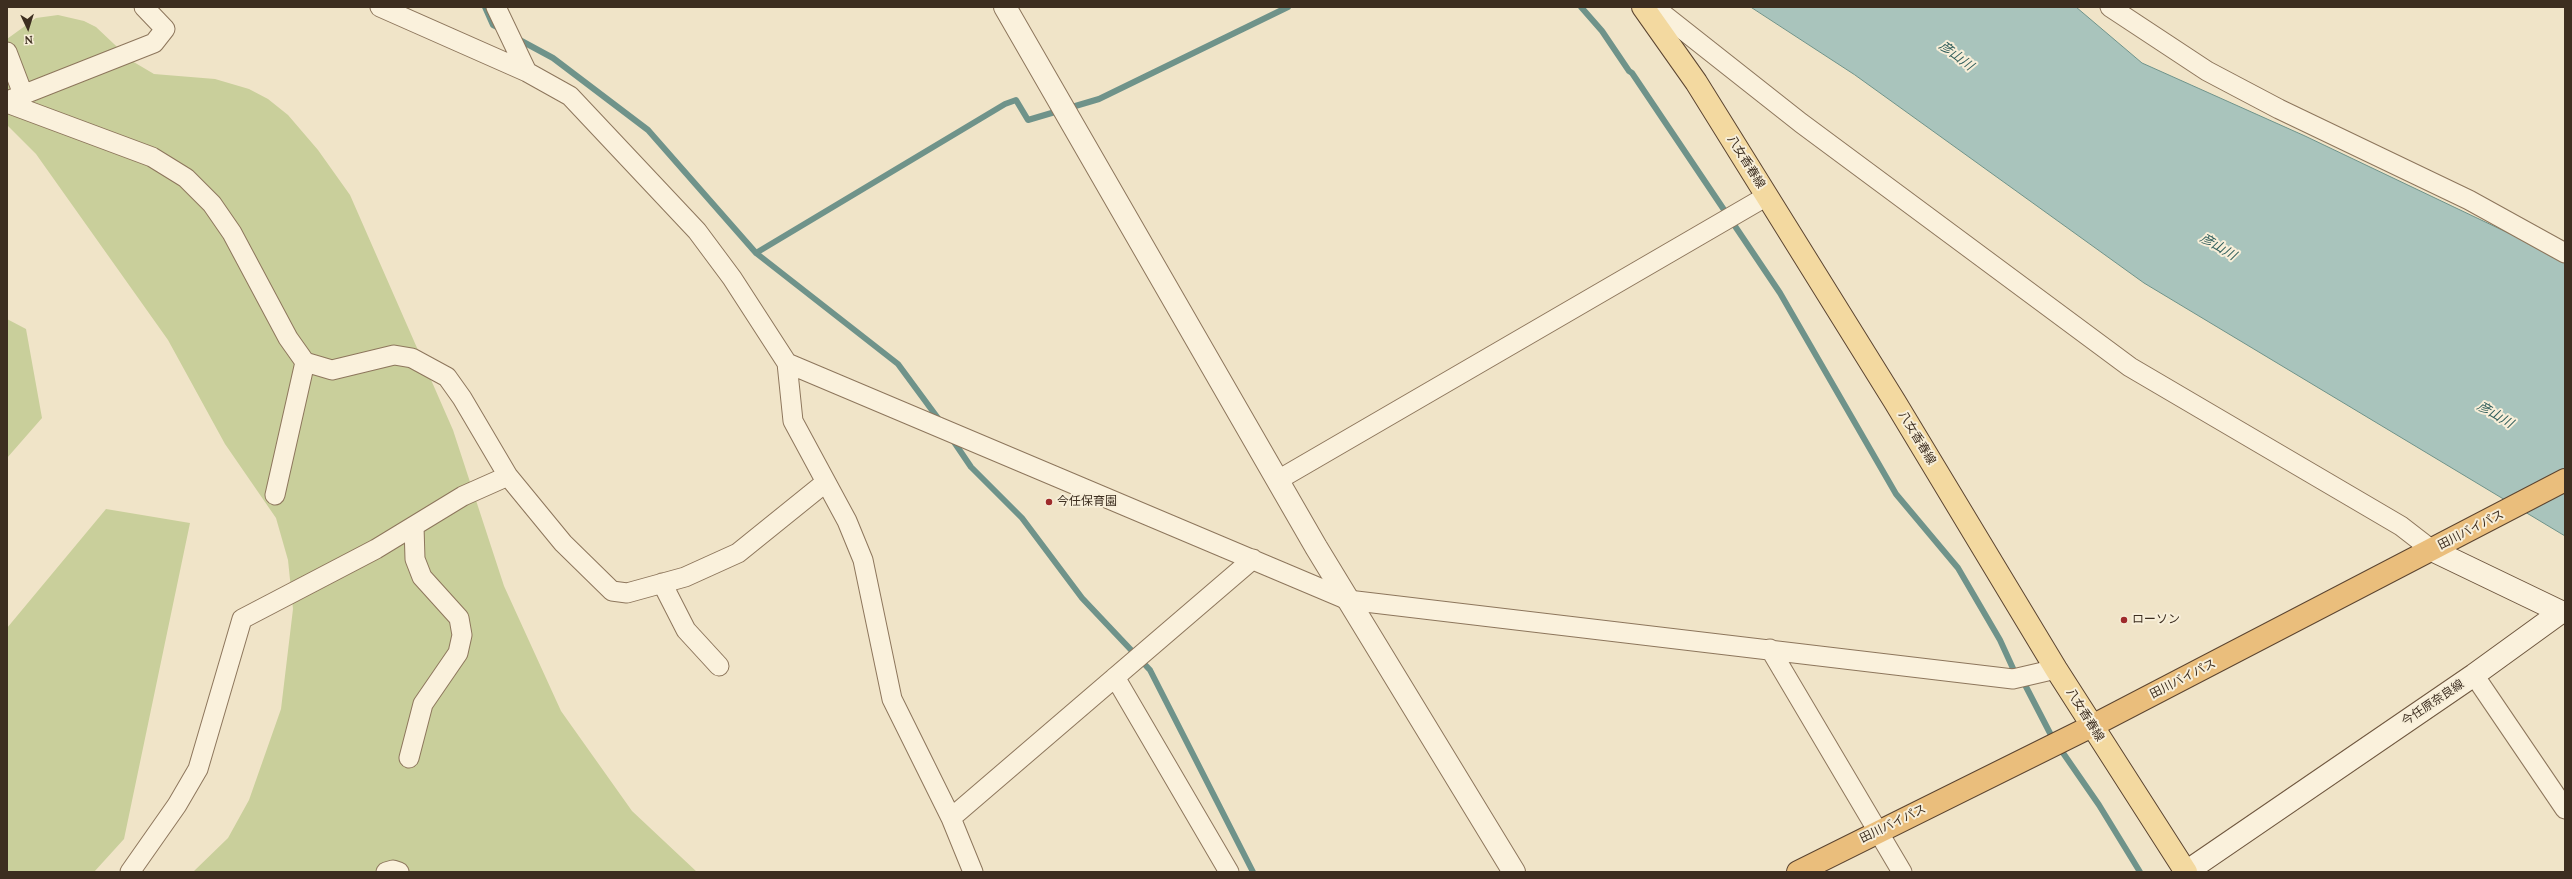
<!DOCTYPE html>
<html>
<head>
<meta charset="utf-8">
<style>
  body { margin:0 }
  #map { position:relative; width:2572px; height:879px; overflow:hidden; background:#f0e4c8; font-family:Lora,serif }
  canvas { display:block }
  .frame { position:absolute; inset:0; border:8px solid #3d2e20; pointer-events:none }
  .north { position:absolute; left:8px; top:8px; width:40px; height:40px; -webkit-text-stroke:3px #f7eed8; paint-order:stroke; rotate:176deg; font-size:11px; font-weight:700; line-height:16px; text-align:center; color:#3d2e20 }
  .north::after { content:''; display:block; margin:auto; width:14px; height:18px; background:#3d2e20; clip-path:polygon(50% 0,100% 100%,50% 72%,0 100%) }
</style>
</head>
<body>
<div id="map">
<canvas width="2572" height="879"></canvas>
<div class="frame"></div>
<div class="north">N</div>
</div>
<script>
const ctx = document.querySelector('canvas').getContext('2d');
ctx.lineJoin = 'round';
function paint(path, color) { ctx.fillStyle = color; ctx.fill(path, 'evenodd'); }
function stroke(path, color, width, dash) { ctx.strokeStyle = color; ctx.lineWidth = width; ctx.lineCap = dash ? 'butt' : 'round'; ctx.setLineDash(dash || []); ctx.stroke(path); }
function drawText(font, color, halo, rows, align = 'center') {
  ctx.font = font + ' Lora,"Noto Sans JP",serif'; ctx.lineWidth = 4; ctx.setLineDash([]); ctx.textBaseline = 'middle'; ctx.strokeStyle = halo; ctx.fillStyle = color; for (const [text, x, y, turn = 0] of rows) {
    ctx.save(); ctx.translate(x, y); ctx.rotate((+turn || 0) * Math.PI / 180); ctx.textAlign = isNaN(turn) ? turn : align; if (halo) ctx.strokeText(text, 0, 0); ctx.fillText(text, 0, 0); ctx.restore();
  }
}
paint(new Path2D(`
  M58 15 84 21 96 27 132 61 154 74 215 79 249 89 268 99 288 115 318 150 350 195 453 430 504 586 561 711 632 811 697 872H193L228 838 249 800 281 709 293 609 288 560 276 518 225 444 168 340 36 154 7 125V39L36 18Z
  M7 319 26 329 42 418 7 458Z
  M106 509 190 523 124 839 94 872H7V628Z`), '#c9cf9b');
const water = new Path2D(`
  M1751 7H2076L2142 63 2305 136 2565 260V536L2144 283 1855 75Z`);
paint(water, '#a9c4bc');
stroke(water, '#6f938a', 1);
stroke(new Path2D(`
  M485 7 493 25 501 29
  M1581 7 1602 31 1629 71 1632 73 1780 293 1896 494 1958 568 2000 640 2016 675 2022 679 2052 737 2099 805 2140 872
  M516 38 553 58 648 130 756 253 898 364 940 421
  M756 253 1005 104 1016 100 1028 120 1099 99 1288 7
  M952 439 971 467 1022 518 1082 598 1150 670 1253 872`), '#6f938a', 6);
const minor = new Path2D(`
  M380 7 527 72 570 96 697 231 732 278 787 363 793 421 847 521 863 560 892 699 951 818 973 872
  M496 7 527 72
  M1654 7 1801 123 2130 367 2401 526 2432 550
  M2110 7 2207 71 2279 109 2469 200 2565 253
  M7 52 23 94
  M7 101 154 43 165 29 144 7
  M7 103 152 157 186 178 212 204 232 233 288 338 305 362 332 370 394 355 412 358 447 377 462 398 508 476 463 496 376 549 242 619 198 769 177 805 130 872
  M787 363 1348 600 2013 679 2056 669
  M508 476 563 543 612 591 627 593 685 577 738 553 826 482
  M1278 480 1767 196
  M275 495 305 362
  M662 583 686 630 719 666
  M1770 649 1902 872
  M2474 675 2565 809
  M1115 677 1229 872
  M409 758 423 704 458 653 462 635 459 618 422 577 415 559 414 526
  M951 818 1253 559
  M386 872 393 870 399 872`);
const tertiary = new Path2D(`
  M1005 7 1316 547 1514 872`);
const secondary = new Path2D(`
  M2186 872 2474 675 2561 612 2432 550`);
const primary = new Path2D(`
  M1643 7 1696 82 1895 402 2056 669 2186 872`);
const trunk = new Path2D(`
  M1798 872 2092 726 2565 480`);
stroke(minor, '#8d765c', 21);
stroke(tertiary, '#8d765c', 24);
stroke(secondary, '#6f573f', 24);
stroke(primary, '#5b4430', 24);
stroke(trunk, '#5b4430', 24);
stroke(minor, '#faf1dc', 19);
stroke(tertiary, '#faf1dc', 22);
stroke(secondary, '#faf1dc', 22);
stroke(primary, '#f3d9a0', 22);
stroke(trunk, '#eabe7c', 22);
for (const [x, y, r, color] of [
  [1049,502,4,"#9e2a2b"],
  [2124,620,4,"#9e2a2b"]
]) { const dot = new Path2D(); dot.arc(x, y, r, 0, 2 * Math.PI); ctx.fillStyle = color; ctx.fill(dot); stroke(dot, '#f7eed8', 1.5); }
drawText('12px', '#3d2e20', '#f7eed8', [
  ["八女香春線",1746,162,58],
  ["八女香春線",1917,438,59],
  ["田川バイパス",2471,530,-27],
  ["田川バイパス",2183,679,-27],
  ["今任原奈良線",2433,703,-34],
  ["八女香春線",2085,715,58],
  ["田川バイパス",1893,824,-26]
]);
drawText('12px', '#3d2e20', '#f7eed8', [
  ["今任保育園",1057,502],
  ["ローソン",2132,620]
], 'left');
drawText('italic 13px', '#2f5d5a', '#f7eed8', [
  ["彦山川",1956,56,37],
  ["彦山川",2218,247,31],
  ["彦山川",2495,415,31]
]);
</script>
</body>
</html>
